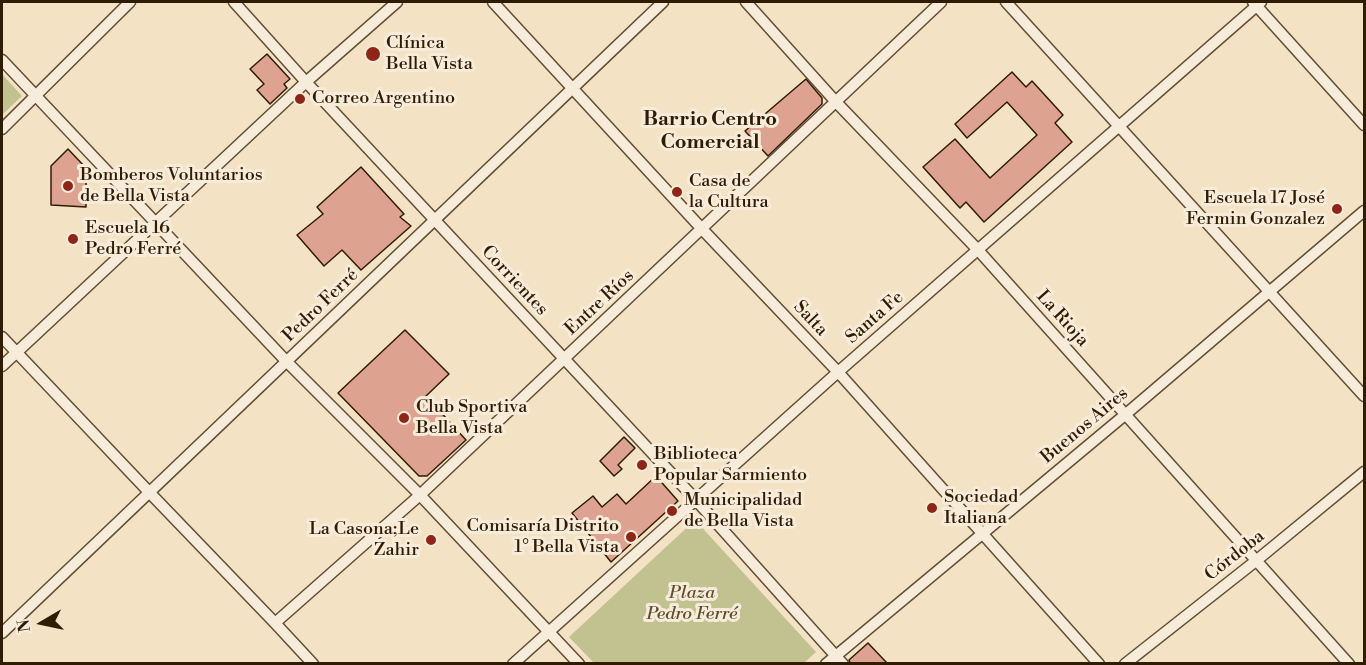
<!DOCTYPE html>
<html>
<head>
<meta charset="utf-8">
<style>
  body { margin:0 }
  #map { position:relative; width:1366px; height:665px; overflow:hidden; background:#f3e2c4; font-family:"Libre Bodoni",serif }
  canvas { display:block }
  .frame { position:absolute; inset:0; border:3px solid #301c04; pointer-events:none }
  .north { position:absolute; left:12px; top:593px; width:60px; height:60px; -webkit-text-stroke:4px #f7ecd9; paint-order:stroke; rotate:261deg; font-size:16px; font-weight:700; line-height:24px; text-align:center; color:#301c04 }
  .north::after { content:''; display:block; margin:auto; width:21px; height:27px; background:#301c04; clip-path:polygon(50% 0,100% 100%,50% 72%,0 100%) }
</style>
</head>
<body>
<div id="map">
<canvas width="1366" height="665"></canvas>
<div class="frame"></div>
<div class="north">N</div>
</div>
<script>
const ctx = document.querySelector('canvas').getContext('2d');
ctx.lineJoin = 'round';
function paint(path, color) { ctx.fillStyle = color; ctx.fill(path, 'evenodd'); }
function stroke(path, color, width, dash) { ctx.strokeStyle = color; ctx.lineWidth = width; ctx.lineCap = dash ? 'butt' : 'round'; ctx.setLineDash(dash || []); ctx.stroke(path); }
function drawText(font, color, halo, rows, align = 'center') {
  ctx.font = font + ' "Libre Bodoni",serif'; ctx.lineWidth = 6; ctx.setLineDash([]); ctx.textBaseline = 'middle'; ctx.strokeStyle = halo; ctx.fillStyle = color; for (const [text, x, y, turn = 0] of rows) {
    ctx.save(); ctx.translate(x, y); ctx.rotate((+turn || 0) * Math.PI / 180); ctx.textAlign = isNaN(turn) ? turn : align; if (halo) ctx.strokeText(text, 0, 0); ctx.fillText(text, 0, 0); ctx.restore();
  }
}
paint(new Path2D(`
  M2 74 22 96 2 115Z
  M695 520 816 652 804 663H594L569 637Z`), '#c1c290');
const building = new Path2D(`
  M267 54 290 79 284 84 287 88 270 104 257 90 264 84 250 69Z
  M1012 72 1026 87 1032 81 1063 115 1055 123 1072 142 984 222 966 202 960 208 923 167 955 139 990 178 1037 135 1007 102 967 138 955 124Z
  M806 79 822 98V104L768 156 745 131Z
  M68 149 86 168V207L51 205V166Z
  M361 167 404 214 400 217 411 226 361 270 342 250 324 266 297 235 323 214 317 207Z
  M405 330 449 374 426 396 466 440 427 476H419L338 393Z
  M624 437 635 448 618 465 622 469 614 476 600 461Z
  M656 476 678 501 611 562 572 513 593 496 602 507 617 494 626 504Z
  M868 643 887 663H850L849 660Z`);
paint(building, '#dda390');
stroke(building, '#301c04', 1.5);
const minor = new Path2D(`
  M234 2 306 82 696 500 843 664
  M493 2 702 229 838 372 1099 664
  M746 2 836 102 978 250 1349 664
  M1006 2 1364 396
  M1253 2 1364 125
  M2 60 287 362 420 495 579 664
  M2 129 130 2
  M2 337 149 492 275 623 313 664
  M2 366 306 82 397 2
  M275 623 420 495 941 2
  M2 633 663 2
  M513 664 838 372 1261 2
  M826 664 1126 414 1364 211
  M1125 664 1257 560 1364 472`);
stroke(minor, '#614e34', 13);
stroke(minor, '#f7ecd9', 10);
for (const [x, y, r, color] of [
  [373,54,8,"#8f2418"],
  [300,99,6,"#8f2418"],
  [68,186,6,"#8f2418"],
  [677,192,6,"#8f2418"],
  [1337,209,6,"#8f2418"],
  [73,239,6,"#8f2418"],
  [404,418,6,"#8f2418"],
  [642,465,6,"#8f2418"],
  [932,508,6,"#8f2418"],
  [672,511,6,"#8f2418"],
  [631,537,6,"#8f2418"],
  [431,540,6,"#8f2418"]
]) { const dot = new Path2D(); dot.arc(x, y, r, 0, 2 * Math.PI); ctx.fillStyle = color; ctx.fill(dot); stroke(dot, '#f7ecd9', 2); }
drawText('18px', '#301c04', '#f7ecd9', [
  ["Clínica",386,44],
  ["Bella Vista",386,65],
  ["Correo Argentino",312,99],
  ["Bomberos Voluntarios",80,176],
  ["de Bella Vista",80,197],
  ["Casa de",689,182],
  ["la Cultura",689,203],
  ["Escuela 17 José",1325,199,"right"],
  ["Fermin Gonzalez",1325,220,"right"],
  ["Escuela 16",85,229],
  ["Pedro Ferré",85,250],
  ["Club Sportiva",416,408],
  ["Bella Vista",416,429],
  ["Biblioteca",654,455],
  ["Popular Sarmiento",654,476],
  ["Sociedad",944,498],
  ["Italiana",944,519],
  ["Municipalidad",684,501],
  ["de Bella Vista",684,522],
  ["Comisaría Distrito",619,527,"right"],
  ["1° Bella Vista",619,548,"right"],
  ["La Casona;Le",419,530,"right"],
  ["Zahir",419,551,"right"]
], 'left');
drawText('18px', '#301c04', '#f7ecd9', [
  ["Corrientes",514,281,47],
  ["Entre Ríos",600,303,-43],
  ["Pedro Ferré",321,306,-44],
  ["Santa Fe",875,318,-41],
  ["Salta",810,319,47],
  ["La Rioja",1062,319,48],
  ["Buenos Aires",1085,426,-40],
  ["Córdoba",1235,556,-38]
]);
drawText('italic 18px', '#5c4e2e', '#f7ecd9', [
  ["Plaza",692,594],
  ["Pedro Ferré",692,615]
]);
drawText('bold 20px', '#301c04', '#f7ecd9', [
  ["Barrio Centro",710,120],
  ["Comercial",710,143]
]);
</script>
</body>
</html>
